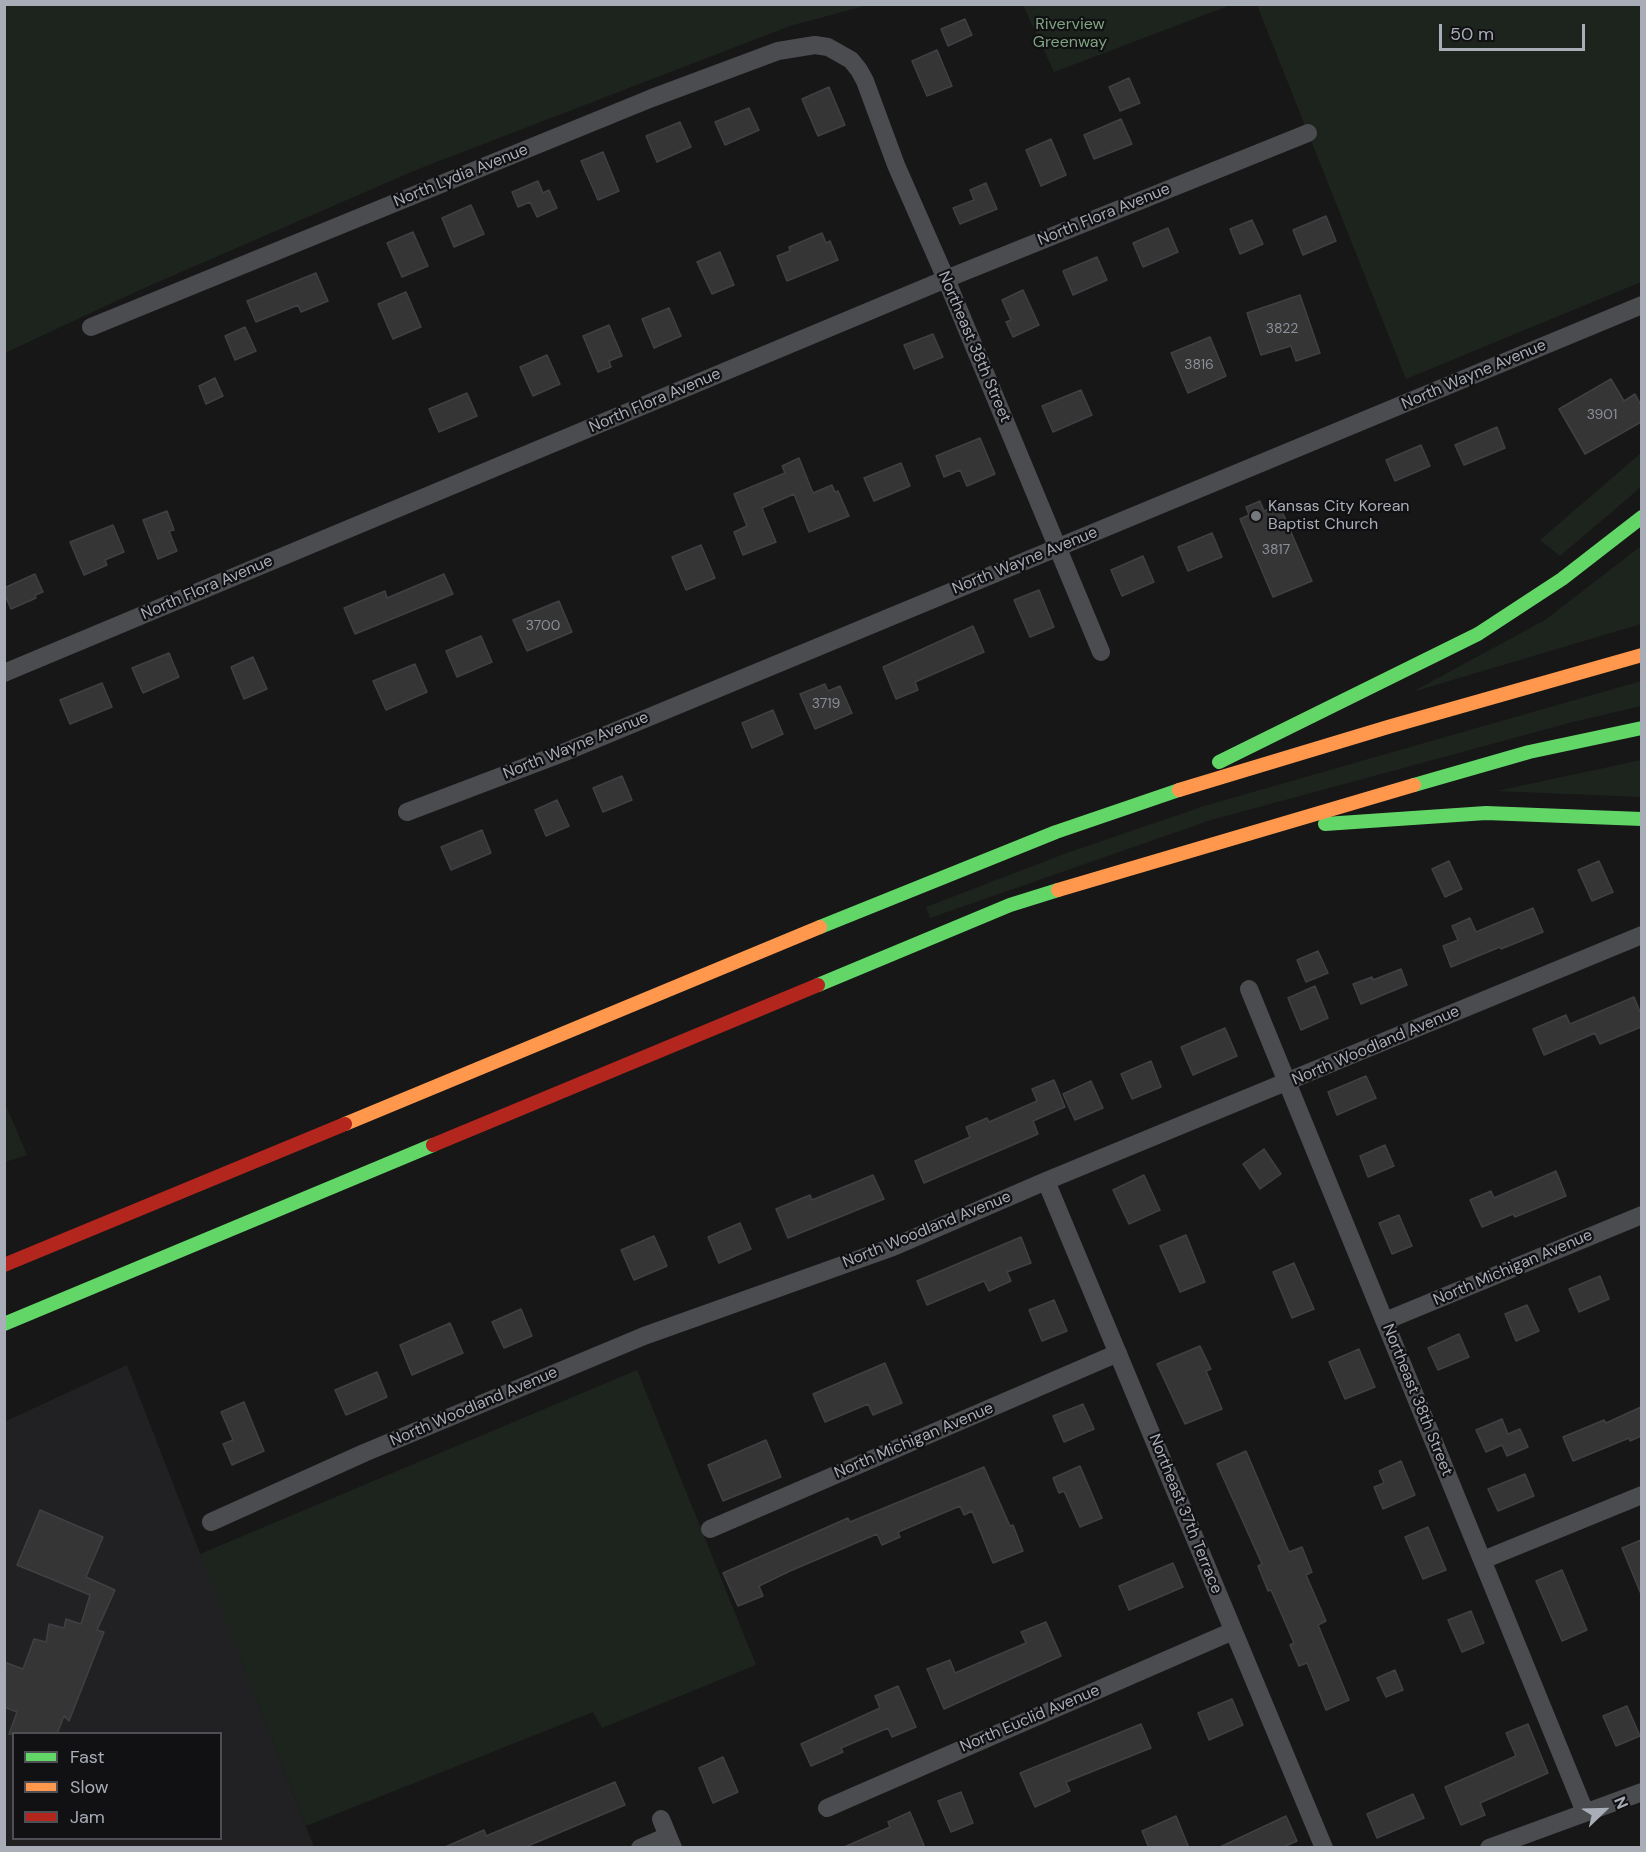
<!DOCTYPE html>
<html>
<head>
<meta charset="utf-8">
<style>
	body { margin:0 }
	#map { position:relative; width:1646px; height:1852px; overflow:hidden; background:#171717; font-family:"DM Sans",sans-serif }
	canvas { display:block }
	.frame { position:absolute; inset:0; border:6px solid #a8adb8; pointer-events:none }
	.legend { position:absolute; left:12px; top:1732px; width:210px; height:108px; box-sizing:border-box; background:#111113; border:2px solid #4d4f55; margin:0; padding:8px 10px; list-style:none; font-size:18px; color:#a8adb8 }
	.legend li { display:flex; align-items:center; gap:12px; height:30px }
	.legend b { width:30px; border:2px solid #4d4f55 }
	.north { position:absolute; left:1574px; top:1780px; width:60px; height:60px; -webkit-text-stroke:4px #111113; paint-order:stroke; rotate:67deg; font-size:16px; font-weight:700; line-height:24px; text-align:center; color:#a8adb8 }
	.north::after { content:''; display:block; margin:auto; width:21px; height:27px; background:#a8adb8; clip-path:polygon(50% 0,100% 100%,50% 72%,0 100%) }
	.scale { position:absolute; left:1439px; top:24px; width:146px; height:27px; box-sizing:border-box; border:3px solid #a8adb8; border-top:0; padding-left:8px; font-size:18px; line-height:21px; white-space:nowrap; color:#a8adb8; -webkit-text-stroke:4px #111113; paint-order:stroke }
</style>
</head>
<body>
<div id="map">
<canvas width="1646" height="1852"></canvas>
<div class="frame"></div>
<ul class="legend">
<li><b style="height:8px;background:#63d668"></b>Fast</li>
<li><b style="height:8px;background:#ff974d"></b>Slow</li>
<li><b style="height:8px;background:#b3261e"></b>Jam</li>
</ul>
<div class="north">N</div>
<div class="scale">50 m</div>
</div>
<script>
const context = document.querySelector('canvas').getContext('2d');
context.lineJoin = 'round';
function fill(path, color) { context.fillStyle = color; context.fill(path, 'evenodd'); }
function strokePath(path, color, width, dash) { context.strokeStyle = color; context.lineWidth = width; context.lineCap = dash ? 'butt' : 'round'; context.setLineDash(dash || []); context.stroke(path); }
function write(font, color, halo, rows, align = 'center') {
  context.font = font + ' "DM Sans",sans-serif'; context.lineWidth = 4.5; context.setLineDash([]); context.textBaseline = 'middle'; context.strokeStyle = halo; context.fillStyle = color; for (const [text, x, y, turn = 0] of rows) {
    context.save(); context.translate(x, y); context.rotate((+turn || 0) * Math.PI / 180); context.textAlign = isNaN(turn) ? turn : align; if (halo) context.strokeText(text, 0, 0); context.fillText(text, 0, 0); context.restore();
  }
}
const built = new Path2D(`
	M 127,1365 L 314,1847 L 5,1847 L 4,1422 ZM 14,1734 L 220,1734 L 220,1838 L 14,1838 Z`);
const green = new Path2D(`
	M 4,5 L 5,4 L 868,5 L 790,26 L 416,170 L 142,289 L 5,353 Z
	M 1023,5 L 1231,5 L 1054,72 Z
	M 1257,5 L 1641,5 L 1641,282 L 1406,379 Z
	M 1641,453 L 1641,487 L 1560,556 L 1540,540 Z
	M 1641,546 L 1641,624 L 1412,692 L 1545,620 Z
	M 1641,681 L 1641,706 L 1573,722 L 1211,820 L 930,918 L 926,907 L 1064,854 L 1204,806 Z
	M 1641,760 L 1641,797 L 1497,791 Z
	M 4,1101 L 27,1155 L 5,1162 L 4,1162 Z
	M 637,1370 L 756,1665 L 602,1728 L 593,1712 L 306,1826 L 200,1554 Z`);
const building = new Path2D(`
	M 965,19 L 972,35 L 948,46 L 941,29 Z
	M 937,50 L 952,86 L 927,96 L 912,61 Z
	M 1129,78 L 1140,103 L 1120,111 L 1109,87 Z
	M 829,87 L 845,125 L 818,136 L 802,99 Z
	M 749,108 L 759,130 L 725,145 L 715,122 Z
	M 1121,119 L 1132,144 L 1094,159 L 1084,135 Z
	M 680,122 L 691,147 L 657,162 L 646,136 Z
	M 1051,139 L 1066,175 L 1041,186 L 1026,150 Z
	M 603,152 L 619,191 L 598,200 L 581,161 Z
	M 538,181 L 543,193 L 549,190 L 557,208 L 537,217 L 530,202 L 518,207 L 512,192 Z
	M 986,183 L 997,209 L 960,224 L 953,208 L 974,200 L 970,190 Z
	M 471,205 L 484,234 L 454,247 L 442,218 Z
	M 1326,216 L 1336,241 L 1303,255 L 1293,230 Z
	M 1252,220 L 1263,244 L 1240,254 L 1230,229 Z
	M 1168,228 L 1178,252 L 1143,267 L 1133,243 Z
	M 413,232 L 428,266 L 402,277 L 387,243 Z
	M 822,233 L 826,243 L 830,241 L 838,260 L 787,281 L 777,256 L 790,251 L 789,247 Z
	M 720,252 L 734,285 L 712,294 L 697,262 Z
	M 1097,257 L 1107,280 L 1073,295 L 1063,271 Z
	M 316,273 L 328,301 L 301,312 L 298,305 L 256,322 L 247,301 Z
	M 1023,290 L 1039,325 L 1013,337 L 1006,322 L 1011,320 L 1002,300 Z
	M 406,292 L 421,327 L 393,339 L 378,304 Z
	M 1300,295 L 1320,353 L 1296,361 L 1291,346 L 1261,355 L 1247,313 Z
	M 669,308 L 681,336 L 654,348 L 642,319 Z
	M 609,325 L 622,356 L 609,361 L 611,367 L 598,372 L 583,336 Z
	M 245,327 L 256,351 L 235,360 L 225,336 Z
	M 933,334 L 943,357 L 914,369 L 904,345 Z
	M 1210,337 L 1226,376 L 1188,393 L 1171,353 Z
	M 547,355 L 560,384 L 533,396 L 520,367 Z
	M 215,378 L 223,396 L 206,404 L 199,386 Z
	M 1611,379 L 1624,401 L 1635,394 L 1641,405 L 1641,422 L 1585,454 L 1559,409 Z
	M 1081,390 L 1092,415 L 1053,432 L 1042,406 Z
	M 467,393 L 477,416 L 439,432 L 429,409 Z
	M 1497,427 L 1505,448 L 1464,465 L 1455,445 Z
	M 980,438 L 995,474 L 967,486 L 960,470 L 944,477 L 936,456 Z
	M 1421,445 L 1430,466 L 1395,481 L 1386,460 Z
	M 799,458 L 813,493 L 832,485 L 835,492 L 838,491 L 849,516 L 809,532 L 794,494 L 762,508 L 776,542 L 743,555 L 734,532 L 747,526 L 734,494 L 785,473 L 782,466 Z
	M 901,463 L 910,486 L 874,501 L 864,478 Z
	M 1260,501 L 1264,511 L 1279,504 L 1312,581 L 1273,597 L 1240,519 L 1249,515 L 1246,507 Z
	M 167,511 L 174,530 L 169,531 L 177,551 L 158,559 L 143,520 Z
	M 113,525 L 124,552 L 105,560 L 107,565 L 84,575 L 70,542 Z
	M 1212,533 L 1222,557 L 1188,571 L 1178,547 Z
	M 701,545 L 715,578 L 686,590 L 672,557 Z
	M 1143,556 L 1154,582 L 1122,596 L 1111,570 Z
	M 35,574 L 43,592 L 35,595 L 36,598 L 11,609 L 4,593 L 4,588 Z
	M 444,574 L 453,594 L 355,634 L 344,608 L 385,591 L 387,598 Z
	M 1039,590 L 1054,627 L 1030,637 L 1014,600 Z
	M 559,601 L 572,632 L 527,651 L 513,620 Z
	M 973,626 L 984,652 L 915,682 L 918,690 L 896,699 L 883,667 Z
	M 481,636 L 492,662 L 457,677 L 446,651 Z
	M 169,653 L 179,677 L 143,693 L 132,668 Z
	M 253,657 L 267,689 L 244,699 L 231,667 Z
	M 415,664 L 427,692 L 386,710 L 373,681 Z
	M 102,683 L 112,707 L 70,724 L 60,700 Z
	M 825,684 L 828,691 L 840,686 L 852,713 L 815,729 L 800,694 Z
	M 773,710 L 783,734 L 752,748 L 742,723 Z
	M 622,776 L 632,800 L 603,812 L 593,788 Z
	M 557,800 L 569,826 L 546,836 L 535,810 Z
	M 482,830 L 491,853 L 451,870 L 441,847 Z
	M 1449,861 L 1462,889 L 1445,897 L 1432,869 Z
	M 1599,861 L 1613,892 L 1592,901 L 1578,870 Z
	M 1533,908 L 1543,932 L 1501,949 L 1500,947 L 1451,967 L 1443,946 L 1458,940 L 1452,926 L 1470,918 L 1476,932 Z
	M 1318,951 L 1328,973 L 1306,982 L 1297,960 Z
	M 1401,969 L 1407,985 L 1361,1004 L 1353,984 L 1372,977 L 1373,980 Z
	M 1315,986 L 1328,1018 L 1301,1030 L 1288,998 Z
	M 1634,997 L 1641,1014 L 1641,1027 L 1600,1044 L 1595,1033 L 1544,1055 L 1533,1029 L 1566,1015 L 1570,1024 Z
	M 1225,1028 L 1237,1056 L 1193,1075 L 1181,1047 Z
	M 1151,1061 L 1161,1087 L 1132,1099 L 1121,1074 Z
	M 1366,1076 L 1376,1098 L 1337,1115 L 1328,1092 Z
	M 1054,1080 L 1065,1107 L 1033,1121 L 1038,1134 L 924,1183 L 915,1161 L 970,1137 L 966,1127 L 987,1118 L 989,1122 L 1037,1101 L 1032,1089 Z
	M 1091,1081 L 1103,1108 L 1075,1120 L 1063,1094 Z
	M 1385,1145 L 1394,1166 L 1368,1177 L 1360,1156 Z
	M 1264,1149 L 1281,1174 L 1260,1189 L 1243,1164 Z
	M 1556,1171 L 1566,1196 L 1515,1217 L 1513,1214 L 1482,1227 L 1470,1200 L 1491,1191 L 1494,1198 Z
	M 873,1175 L 884,1199 L 788,1238 L 776,1209 L 810,1195 L 812,1200 Z
	M 1144,1175 L 1160,1210 L 1129,1224 L 1113,1190 Z
	M 1399,1215 L 1412,1246 L 1392,1254 L 1379,1223 Z
	M 740,1223 L 751,1249 L 719,1263 L 708,1237 Z
	M 1186,1235 L 1205,1282 L 1180,1292 L 1160,1246 Z
	M 654,1236 L 667,1266 L 634,1280 L 621,1250 Z
	M 1021,1237 L 1031,1263 L 1007,1272 L 1011,1281 L 989,1291 L 984,1281 L 927,1305 L 917,1281 Z
	M 1294,1263 L 1314,1309 L 1292,1318 L 1273,1272 Z
	M 1600,1276 L 1609,1299 L 1579,1312 L 1569,1289 Z
	M 1054,1300 L 1067,1331 L 1042,1341 L 1029,1310 Z
	M 1527,1305 L 1539,1331 L 1516,1341 L 1505,1314 Z
	M 521,1309 L 532,1336 L 504,1348 L 492,1322 Z
	M 450,1323 L 463,1353 L 412,1375 L 400,1345 Z
	M 1459,1334 L 1469,1357 L 1438,1370 L 1428,1348 Z
	M 1200,1346 L 1211,1369 L 1206,1371 L 1222,1409 L 1185,1424 L 1157,1364 Z
	M 1359,1349 L 1375,1387 L 1345,1399 L 1329,1362 Z
	M 885,1363 L 902,1403 L 873,1415 L 868,1404 L 825,1422 L 813,1394 Z
	M 377,1372 L 387,1397 L 346,1415 L 335,1390 Z
	M 244,1402 L 264,1451 L 232,1465 L 223,1444 L 233,1440 L 221,1412 Z
	M 1083,1404 L 1094,1429 L 1064,1442 L 1053,1416 Z
	M 1641,1407 L 1641,1436 L 1630,1441 L 1629,1438 L 1573,1461 L 1563,1437 L 1604,1420 L 1606,1423 Z
	M 1502,1419 L 1508,1434 L 1520,1429 L 1528,1447 L 1507,1456 L 1502,1445 L 1486,1452 L 1476,1430 Z
	M 766,1440 L 781,1477 L 723,1501 L 708,1465 Z
	M 1246,1451 L 1289,1552 L 1302,1547 L 1312,1572 L 1306,1575 L 1326,1621 L 1318,1625 L 1349,1700 L 1326,1710 L 1307,1663 L 1299,1666 L 1290,1645 L 1294,1643 L 1271,1590 L 1268,1591 L 1258,1566 L 1262,1564 L 1217,1464 Z
	M 1401,1461 L 1415,1495 L 1383,1509 L 1374,1487 L 1384,1483 L 1379,1471 Z
	M 1080,1466 L 1102,1518 L 1080,1527 L 1064,1491 L 1059,1493 L 1053,1478 Z
	M 984,1467 L 1010,1526 L 1013,1525 L 1023,1551 L 993,1563 L 972,1511 L 964,1515 L 960,1506 L 898,1532 L 900,1537 L 882,1545 L 877,1534 L 790,1571 L 759,1586 L 763,1596 L 738,1606 L 723,1573 L 848,1518 L 850,1522 Z
	M 1525,1474 L 1534,1496 L 1498,1511 L 1488,1489 Z
	M 40,1510 L 103,1537 L 86,1577 L 115,1590 L 97,1630 L 104,1632 L 69,1721 L 64,1716 L 57,1734 L 9,1734 L 17,1712 L 4,1707 L 4,1662 L 23,1669 L 34,1639 L 46,1642 L 49,1624 L 64,1628 L 66,1619 L 81,1624 L 90,1595 L 17,1565 Z
	M 1428,1527 L 1446,1570 L 1423,1579 L 1405,1537 Z
	M 1641,1540 L 1641,1594 L 1622,1548 Z
	M 1173,1563 L 1183,1587 L 1129,1610 L 1119,1586 Z
	M 1562,1570 L 1587,1630 L 1562,1641 L 1536,1581 Z
	M 1471,1611 L 1484,1643 L 1462,1652 L 1448,1620 Z
	M 1046,1622 L 1061,1656 L 944,1709 L 927,1669 L 950,1660 L 955,1673 L 1026,1643 L 1021,1632 Z
	M 1395,1670 L 1403,1690 L 1386,1697 L 1377,1678 Z
	M 898,1686 L 916,1727 L 892,1737 L 888,1728 L 841,1748 L 843,1752 L 811,1766 L 801,1744 L 880,1708 L 875,1696 Z
	M 1232,1699 L 1243,1725 L 1209,1740 L 1198,1713 Z
	M 1627,1706 L 1640,1736 L 1616,1746 L 1603,1716 Z
	M 1141,1724 L 1151,1748 L 1066,1782 L 1070,1791 L 1035,1807 L 1020,1773 Z
	M 1528,1724 L 1548,1773 L 1480,1803 L 1485,1815 L 1461,1825 L 1445,1787 L 1516,1756 L 1506,1733 Z
	M 723,1757 L 738,1792 L 713,1803 L 699,1768 Z
	M 615,1782 L 625,1805 L 523,1848 L 443,1848 L 484,1830 L 486,1836 Z
	M 961,1792 L 973,1823 L 951,1832 L 938,1801 Z
	M 1413,1794 L 1424,1818 L 1377,1838 L 1367,1814 Z
	M 910,1812 L 925,1848 L 842,1848 L 890,1827 L 888,1822 Z
	M 1176,1816 L 1189,1848 L 1149,1848 L 1142,1831 Z
	M 1286,1816 L 1297,1841 L 1281,1848 L 1218,1848 Z`);
const street = new Path2D(`
	M 91,327 L 652,98 L 778,51 L 815,45 L 828,47 L 851,60 L 859,70 L 865,81 L 896,165 L 946,279 L 1101,652
	M 4,673 L 946,279 L 1308,133
	M 407,812 L 565,752 L 1642,305
	M 1249,989 L 1585,1812
	M 1046,1181 L 1324,1848
	M 1385,1321 L 1642,1215
	M 211,1522 L 364,1453 L 644,1336 L 893,1247 L 1046,1181 L 1642,935
	M 710,1529 L 1118,1353
	M 1483,1560 L 1642,1495
	M 827,1808 L 1233,1631
	M 661,1819 L 673,1848
	M 640,1848 L 668,1836
	M 1489,1848 L 1642,1792`);
const fast = new Path2D(`
	M 1219,762 L 1478,634 L 1562,579 L 1642,517
	M 1414,785 L 1529,752 L 1642,728
	M 1325,824 L 1486,813 L 1642,819
	M 820,927 L 1056,832 L 1179,790
	M 818,985 L 1010,905 L 1058,890
	M 4,1324 L 433,1145`);
const slow = new Path2D(`
	M 1179,790 L 1388,727 L 1642,655
	M 1058,890 L 1414,785
	M 345,1124 L 820,927`);
const jam = new Path2D(`
	M 433,1145 L 818,985
	M 4,1265 L 345,1124`);
const markers = [
	[1256,516,6,"#757880"]
];
const numberNames = [
	["3822",1282,329],
	["3816",1199,365],
	["3901",1602,415],
	["3817",1276,550],
	["3700",543,626],
	["3719",826,704]
];
const parkNames = [
	["Riverview",1070,25],
	["Greenway",1070,43]
];
const streetNames = [
	["North Lydia Avenue",461,176,-22],
	["North Flora Avenue",1104,215,-22],
	["Northeast 38th Street",974,347,67],
	["North Wayne Avenue",1474,375,-23],
	["North Flora Avenue",655,401,-23],
	["North Wayne Avenue",1025,561,-22],
	["North Flora Avenue",207,588,-23],
	["North Wayne Avenue",576,746,-22],
	["North Woodland Avenue",1376,1046,-23],
	["North Woodland Avenue",927,1230,-22],
	["North Michigan Avenue",1513,1268,-23],
	["Northeast 38th Street",1417,1400,68],
	["North Woodland Avenue",474,1407,-23],
	["North Michigan Avenue",914,1441,-23],
	["Northeast 37th Terrace",1185,1514,68],
	["North Euclid Avenue",1030,1719,-23]
];
const poiNames = [
	["Kansas City Korean",1268,507],
	["Baptist Church",1268,525]
];
fill(built, '#212123');
fill(green, '#1d241e');
fill(building, '#353536');
strokePath(building, '#3f4043', 1.5);
strokePath(street, '#4b4c50', 18);
strokePath(fast, '#63d668', 14);
strokePath(slow, '#ff974d', 14);
strokePath(jam, '#b3261e', 14);
for (const [x, y, r, color] of markers) { const dot = new Path2D(); dot.arc(x, y, r, 0, 2 * Math.PI); context.fillStyle = color; context.fill(dot); strokePath(dot, '#111113', 2); }
write('14px', '#8b8f98', null, numberNames);
write('16px', '#7fa381', '#111113', parkNames);
write('16px', '#a8adb8', '#111113', streetNames);
write('16px', '#a8adb8', '#111113', poiNames, 'left');
</script>
</body>
</html>
